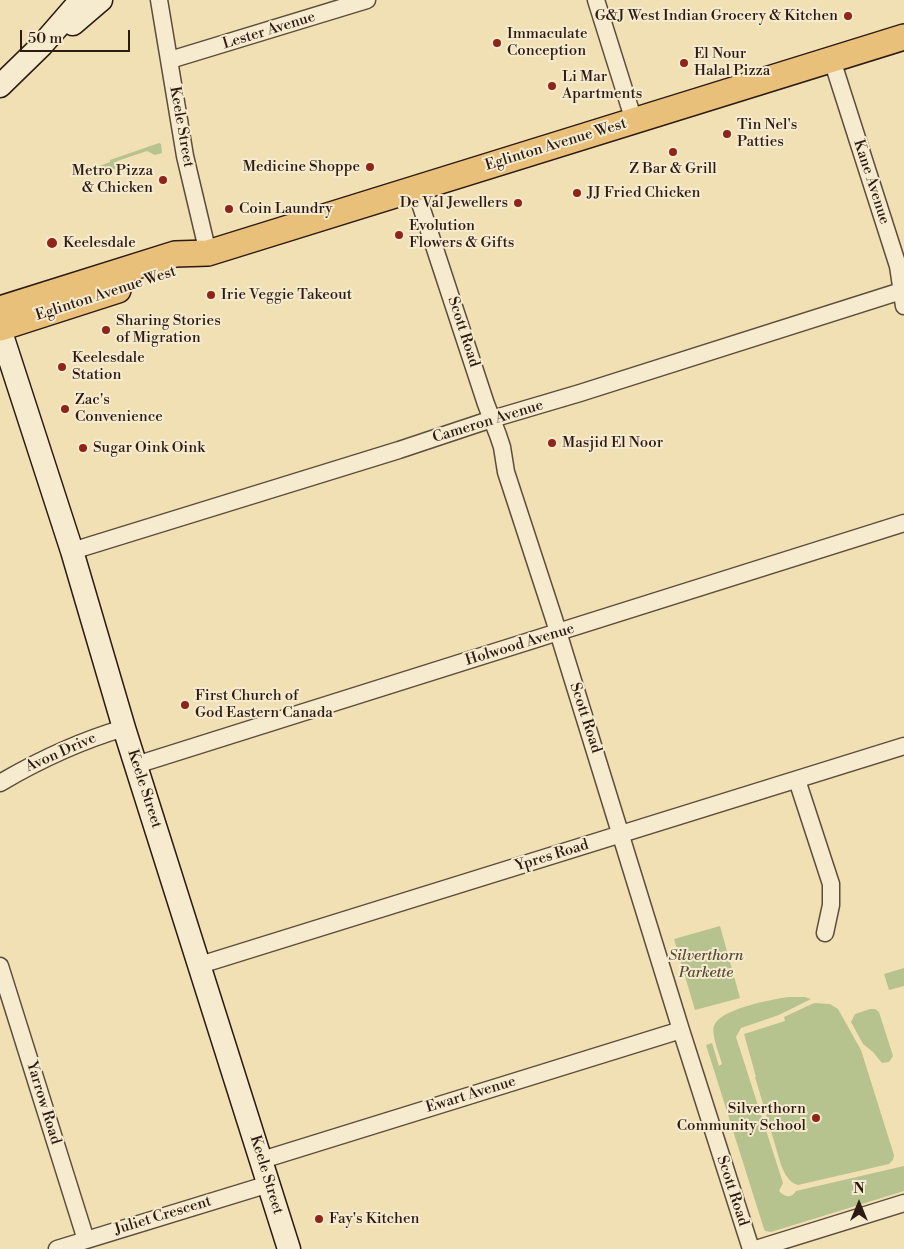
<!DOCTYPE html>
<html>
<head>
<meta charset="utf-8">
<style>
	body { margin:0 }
	#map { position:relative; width:904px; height:1249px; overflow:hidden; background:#f1e0b3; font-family:"Libre Bodoni",serif }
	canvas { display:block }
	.north { position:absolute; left:834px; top:1179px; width:50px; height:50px; -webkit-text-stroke:4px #f6ebce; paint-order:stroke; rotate:0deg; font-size:14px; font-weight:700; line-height:20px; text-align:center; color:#2c1a13 }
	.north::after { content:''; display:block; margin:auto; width:18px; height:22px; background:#2c1a13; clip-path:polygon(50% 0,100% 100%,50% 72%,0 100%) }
	.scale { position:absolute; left:20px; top:30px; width:110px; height:22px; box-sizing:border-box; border:2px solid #2c1a13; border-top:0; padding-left:6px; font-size:15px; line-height:18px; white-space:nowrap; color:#2c1a13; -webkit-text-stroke:4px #f6ebce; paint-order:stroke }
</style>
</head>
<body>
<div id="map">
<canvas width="904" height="1249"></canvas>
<div class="north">N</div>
<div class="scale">50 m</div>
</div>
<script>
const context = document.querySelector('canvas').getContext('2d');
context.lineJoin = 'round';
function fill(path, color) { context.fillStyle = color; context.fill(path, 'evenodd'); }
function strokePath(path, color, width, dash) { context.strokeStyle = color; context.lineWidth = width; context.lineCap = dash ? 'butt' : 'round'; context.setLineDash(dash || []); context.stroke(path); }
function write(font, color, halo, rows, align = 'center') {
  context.font = font + ' "Libre Bodoni",serif'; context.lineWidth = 4; context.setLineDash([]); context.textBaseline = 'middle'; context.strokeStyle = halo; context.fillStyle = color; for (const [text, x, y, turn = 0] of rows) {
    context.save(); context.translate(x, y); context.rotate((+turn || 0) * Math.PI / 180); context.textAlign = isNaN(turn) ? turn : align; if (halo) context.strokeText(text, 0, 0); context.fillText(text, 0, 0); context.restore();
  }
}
const green = new Path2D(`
	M 159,143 L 161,144 L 162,153 L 155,155 L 147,151 L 117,161 L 115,169 L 94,175 L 94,168 L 110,162 L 110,160 Z
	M 720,926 L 740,998 L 695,1010 L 674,939 Z
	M 904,968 L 904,986 L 889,990 L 884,974 Z
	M 789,997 L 805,997 L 811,999 L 779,1015 L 741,1028 L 736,1037 L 783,1183 L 779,1191 C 785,1197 791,1199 796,1191 L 904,1166 L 904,1191 L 771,1232 L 765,1231 L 764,1229 L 706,1045 L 712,1043 L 719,1066 L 722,1064 C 720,1055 711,1035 714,1026 C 719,1009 773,999 789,997 Z
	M 814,1003 L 830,1004 L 838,1009 L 861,1050 L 894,1155 L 893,1160 L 889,1164 L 798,1185 C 788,1182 785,1174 781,1165 L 755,1077 L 756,1077 L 744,1034 L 785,1021 L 784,1017 Z
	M 870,1009 L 875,1009 L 879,1012 L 893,1056 L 889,1062 L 882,1063 L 873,1052 L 863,1044 L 851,1022 L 855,1014 Z`);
const minor = new Path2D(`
	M 159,0 L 185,156 L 208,253
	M 596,0 L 634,121
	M 170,60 L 367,0
	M 832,60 L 898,266 L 904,306
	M 415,188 L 486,404 L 498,435 L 502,447 L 506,472 L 554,619 L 681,1030 L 751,1249
	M 72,551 L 399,450 L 492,419 L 580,393 L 904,290
	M 136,765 L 904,523
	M 797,780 L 831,884 L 831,905 L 825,933
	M 0,783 C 39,760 80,741 124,728
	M 200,965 L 904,746
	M 0,966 L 86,1240
	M 262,1160 L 681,1030
	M 57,1249 L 269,1184
	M 756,1249 L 904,1203`);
const secondary = new Path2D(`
	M 73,24 L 101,0
	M 0,86 L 41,46 L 81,0
	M 0,329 L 72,551 L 124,728 L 289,1249`);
const primary = new Path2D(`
	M 0,309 L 175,254 L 208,253 L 904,37
	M 0,328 L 118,290`);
const markers = [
	[848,16,5,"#8f2418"],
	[497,43,5,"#8f2418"],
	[684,63,5,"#8f2418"],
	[552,86,5,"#8f2418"],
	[727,134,5,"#8f2418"],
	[673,152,5,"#8f2418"],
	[370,167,5,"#8f2418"],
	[163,180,5,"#8f2418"],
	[577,193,5,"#8f2418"],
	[518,203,5,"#8f2418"],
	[229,209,5,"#8f2418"],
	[399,235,5,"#8f2418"],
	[52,243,6,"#8f2418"],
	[211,295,5,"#8f2418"],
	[106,330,5,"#8f2418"],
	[62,367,5,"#8f2418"],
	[65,409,5,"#8f2418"],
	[552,443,5,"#8f2418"],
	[83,448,5,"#8f2418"],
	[185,705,5,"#8f2418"],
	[816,1118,5,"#8f2418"],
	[319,1219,5,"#8f2418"]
];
const poiNames = [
	["G&J West Indian Grocery & Kitchen",838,16,"right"],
	["Immaculate",507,34],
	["Conception",507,51],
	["El Nour",694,54],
	["Halal Pizza",694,71],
	["Li Mar",562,77],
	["Apartments",562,94],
	["Tin Nel's",737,125],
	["Patties",737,142],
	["Medicine Shoppe",360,167,"right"],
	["Z Bar & Grill",673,169,"center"],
	["Metro Pizza",153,171,"right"],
	["& Chicken",153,188,"right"],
	["JJ Fried Chicken",587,193],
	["De Val Jewellers",508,203,"right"],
	["Coin Laundry",239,209],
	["Evolution",409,226],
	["Flowers & Gifts",409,243],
	["Keelesdale",63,243],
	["Irie Veggie Takeout",221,295],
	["Sharing Stories",116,321],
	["of Migration",116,338],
	["Keelesdale",72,358],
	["Station",72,375],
	["Zac's",75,400],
	["Convenience",75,417],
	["Masjid El Noor",562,443],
	["Sugar Oink Oink",93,448],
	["First Church of",195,696],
	["God Eastern Canada",195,713],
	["Silverthorn",806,1109,"right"],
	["Community School",806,1126,"right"],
	["Fay's Kitchen",329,1219]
];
const streetNames = [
	["Lester Avenue",269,31,-17],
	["Keele Street",181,127,80],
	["Eglinton Avenue West",556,145,-17],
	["Kane Avenue",871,182,72],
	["Eglinton Avenue West",106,294,-18],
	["Scott Road",463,332,72],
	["Cameron Avenue",488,422,-17],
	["Holwood Avenue",520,645,-17],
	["Scott Road",585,718,72],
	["Avon Drive",61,753,-24],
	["Keele Street",144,789,72],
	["Ypres Road",552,856,-17],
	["Ewart Avenue",471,1095,-17],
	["Yarrow Road",43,1103,73],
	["Keele Street",266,1175,73],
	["Scott Road",732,1191,72],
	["Juliet Crescent",163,1216,-17]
];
const parkNames = [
	["Silverthorn",706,956],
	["Parkette",706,973]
];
fill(green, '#b7c38f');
strokePath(minor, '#5d4c3b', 19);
strokePath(secondary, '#2c1a13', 25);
strokePath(primary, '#2c1a13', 28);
strokePath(minor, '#f6ebce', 16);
strokePath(secondary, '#f6ebce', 22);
strokePath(primary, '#e8c07a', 25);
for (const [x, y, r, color] of markers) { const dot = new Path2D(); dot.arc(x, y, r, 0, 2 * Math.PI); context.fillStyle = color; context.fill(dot); strokePath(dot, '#f6ebce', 2); }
write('15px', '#2c1a13', '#f6ebce', poiNames, 'left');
write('15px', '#2c1a13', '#f6ebce', streetNames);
write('italic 15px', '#564d38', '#f6ebce', parkNames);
</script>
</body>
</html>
